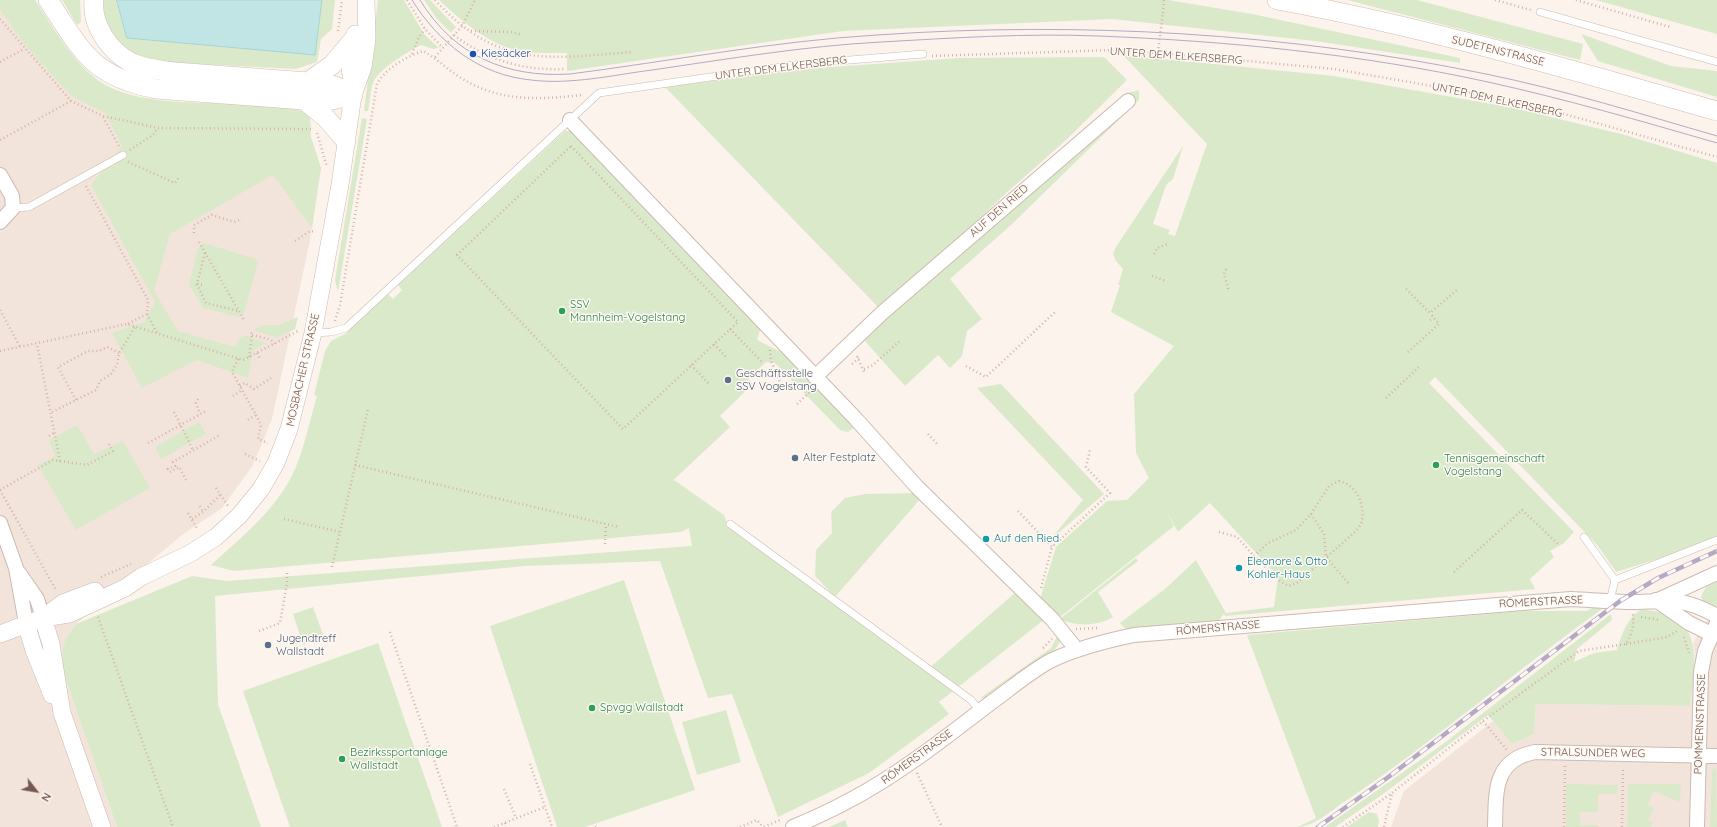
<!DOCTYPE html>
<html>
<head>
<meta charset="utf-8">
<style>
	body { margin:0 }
	#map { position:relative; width:1717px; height:827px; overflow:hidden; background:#fbf3ec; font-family:Quicksand,sans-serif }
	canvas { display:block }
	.north { position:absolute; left:16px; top:771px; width:40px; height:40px; -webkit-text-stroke:3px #fef8f3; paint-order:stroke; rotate:121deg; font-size:11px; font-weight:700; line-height:16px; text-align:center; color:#765850 }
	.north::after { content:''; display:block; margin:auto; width:14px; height:18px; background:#765850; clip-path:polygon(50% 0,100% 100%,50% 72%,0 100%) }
</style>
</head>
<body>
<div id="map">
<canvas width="1717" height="827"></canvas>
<div class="north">N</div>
</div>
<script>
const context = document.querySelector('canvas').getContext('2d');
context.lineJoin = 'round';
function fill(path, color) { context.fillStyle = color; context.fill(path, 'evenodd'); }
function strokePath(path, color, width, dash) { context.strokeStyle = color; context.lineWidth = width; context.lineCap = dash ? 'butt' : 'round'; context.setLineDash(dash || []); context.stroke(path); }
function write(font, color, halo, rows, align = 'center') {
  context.font = font + ' Quicksand,sans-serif'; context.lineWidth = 3; context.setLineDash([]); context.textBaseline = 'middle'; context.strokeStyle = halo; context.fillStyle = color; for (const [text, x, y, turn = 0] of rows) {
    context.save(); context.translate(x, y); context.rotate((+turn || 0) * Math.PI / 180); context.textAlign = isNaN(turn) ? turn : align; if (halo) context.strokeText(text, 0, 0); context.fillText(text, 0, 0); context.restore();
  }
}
const residential = new Path2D(`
	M 0,10 L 71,96 L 321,168 L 310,240 L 272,419 L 253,465 L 222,508 L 182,535 L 76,624 L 69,633 L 63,672 L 117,827 L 0,827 Z
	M 1717,609 L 1717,827 L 1391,827 L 1404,791 L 1493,721 L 1512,744 L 1534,734 L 1536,704 L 1690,706 L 1695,654 L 1693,643 L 1708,619 Z`);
const green = new Path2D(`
	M 0,0 L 35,0 C 53,27 69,56 94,77 C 135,112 225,99 277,106 C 288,107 299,110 310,113 L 311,137 L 321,168 L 312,228 L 273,175 L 170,234 L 154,291 L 178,331 L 235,347 L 239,339 L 245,335 L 266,343 L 253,350 L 248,378 L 197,360 L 142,388 L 112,333 L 144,322 L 155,302 L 91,185 L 122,146 L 105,113 L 71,96 L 26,46 L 0,10 Z
	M 62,0 L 80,0 L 81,22 L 77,25 Z
	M 103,0 L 335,0 L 332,29 L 321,39 L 317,62 L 296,69 L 160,62 L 129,52 L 110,32 L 102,8 Z
	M 378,0 L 404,0 L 424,34 L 439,48 L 433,49 L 421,45 C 409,51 377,70 373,83 C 370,91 370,102 368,111 L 364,111 Z
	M 424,0 L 430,0 L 456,27 L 451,33 L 437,19 Z
	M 439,0 L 1168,0 L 1252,14 L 1460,58 L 1460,63 L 1315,41 L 1112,19 L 843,31 L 567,71 L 567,53 C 550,53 532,54 515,50 C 486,42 460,20 439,0 Z
	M 1347,0 L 1417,0 L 1583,44 L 1580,60 Z
	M 1596,0 L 1717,0 L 1717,34 Z
	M 1581,34 L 1671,66 L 1717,71 L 1717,97 L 1598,61 Z
	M 1123,55 L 1334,76 L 1514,108 L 1625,135 L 1717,163 L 1717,537 L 1676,553 L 1616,572 L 1598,546 L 1435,377 L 1429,383 L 1574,532 L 1564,543 L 1550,551 L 1554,557 L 1530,579 L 1535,589 L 1225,616 L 1224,614 L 1218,621 L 1126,629 L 1120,623 L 1165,589 L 1196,560 L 1226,613 L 1274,607 L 1278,577 L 1210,503 L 1178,532 L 1165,508 L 1174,526 L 1059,618 L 1040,599 L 1056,547 L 1107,501 L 1127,500 L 1149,478 L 1136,453 L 1134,394 L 1174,346 L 1111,312 L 1120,285 L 1118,285 L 1123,269 L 1116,261 L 1113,254 L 1116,247 L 1183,146 L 1173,179 L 1166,185 L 1153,224 L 1170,230 L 1168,234 L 1175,236 L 1207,144 Z
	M 1104,57 L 1127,80 L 1066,140 L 1004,195 L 948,249 L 880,309 L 665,87 L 803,69 L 960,58 Z
	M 1139,90 L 1139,100 L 1011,225 L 950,279 L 982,319 L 967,331 L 962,356 L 950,368 L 938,355 L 905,386 L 865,341 L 868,332 L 1073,149 L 1127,93 Z
	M 362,118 L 367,119 L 338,292 L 335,280 Z
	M 565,131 L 577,131 L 765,329 L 760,330 L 757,340 L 789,356 L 856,426 L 848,432 L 840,430 L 775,363 L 766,362 L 748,379 L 753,384 L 720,416 L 730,427 L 666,487 L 674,480 L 724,515 L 729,528 L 926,671 L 1017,591 L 1045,619 L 939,702 L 949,714 L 869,773 L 778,817 L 732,694 L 708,698 L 660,561 L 525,566 L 215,596 L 218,704 L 261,827 L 117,827 L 63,672 C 62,649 61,643 76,624 L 192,576 L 226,581 L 692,546 L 689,528 L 681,532 L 234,571 L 211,565 C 237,541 266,518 285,488 C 302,462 308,426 317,396 L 314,395 L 325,351 L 331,341 L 345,334 L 388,294 L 393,299 L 402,290 L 398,285 Z
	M 204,243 L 256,259 L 258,262 L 244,314 L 239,317 L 203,308 L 189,284 L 198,248 Z
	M 298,317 L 295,329 L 277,338 L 253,330 L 263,325 L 278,325 Z
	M 1001,384 L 1104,494 L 1050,540 L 1083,500 L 977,388 Z
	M 199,422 L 206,434 L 161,459 L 155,447 Z
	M 77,425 L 94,454 L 123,441 L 150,488 L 76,530 L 38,465 L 55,456 L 49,440 Z
	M 918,493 L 922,497 L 835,597 L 815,576 L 816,550 L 832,533 L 831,512 L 845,498 L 865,494 Z
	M 1136,558 L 1138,561 L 1098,592 L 1113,617 C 1098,626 1076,627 1060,619 Z
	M 624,580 L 695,790 L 585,827 L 557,827 L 490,626 Z
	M 1717,582 L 1717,606 L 1712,608 L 1704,604 L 1701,596 L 1706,587 Z
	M 1596,606 L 1602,609 C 1517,670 1437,739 1350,798 C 1335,807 1315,827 1298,827 L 1316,818 L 1247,635 L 1522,611 L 1587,611 Z
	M 313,607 L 324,637 L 303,645 L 293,614 Z
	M 1643,609 C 1651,611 1665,612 1673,616 C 1704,635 1693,676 1690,706 L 1536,704 L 1534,734 L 1512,744 L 1488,715 L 1383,794 L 1335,827 L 1325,827 L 1443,744 L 1611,614 L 1612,620 L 1577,649 L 1574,662 L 1594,653 L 1617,650 C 1621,636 1628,615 1643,609 Z
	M 1058,635 L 1060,642 L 1053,652 L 986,698 L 980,698 L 1051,648 Z
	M 378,643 L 442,827 L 290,827 L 243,691 Z
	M 726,710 L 741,762 L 697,775 L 682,722 Z
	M 1716,766 L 1717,827 L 1710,827 L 1712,771 Z
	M 1566,784 L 1618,785 L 1617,794 L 1598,794 L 1598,812 L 1580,812 L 1580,825 L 1598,825 L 1598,827 L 1566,827 Z
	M 1628,784 L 1681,784 L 1680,802 L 1653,791 L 1648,805 L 1654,807 L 1648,820 L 1653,822 L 1651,827 L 1627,827 Z
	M 1369,812 L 1377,814 L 1379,821 L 1378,827 L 1347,827 Z
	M 845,820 L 848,827 L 829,827 Z`);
const water = new Path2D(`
	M 117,0 L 322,0 L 315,55 L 127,38 Z`);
const path = new Path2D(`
	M 407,0 L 425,29 L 443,48
	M 435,0 C 497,68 547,59 631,52
	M 1495,0 L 1531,10
	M 1576,0 L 1670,27
	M 1163,13 L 1164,0
	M 0,19 L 71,101 L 103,116 L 158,128 L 314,129
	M 338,31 L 342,0
	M 471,31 L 512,32 L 522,35
	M 454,35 C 486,60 524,71 564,69
	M 412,54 L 419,37 L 425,29
	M 932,56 L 1114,50 L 1161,53 L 1334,69 L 1467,92 L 1568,115 L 1717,157
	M 435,57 L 462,26 L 475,0
	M 0,62 L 24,49
	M 103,117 L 119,146
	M 317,133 L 327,167
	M 0,140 L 71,101
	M 571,146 L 738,322 L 623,429 L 457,255 Z
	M 130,150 L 153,135 L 158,128
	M 128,162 L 175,183 L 179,177
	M 86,186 L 148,300 L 147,314 L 127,324 L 243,360 L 298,331
	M 194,233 L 194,225 L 212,215 L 234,222 L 242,219
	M 295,241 L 310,231 L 316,232
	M 199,242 L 244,320
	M 205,253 L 197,284 L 206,303 L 239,311
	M 1154,254 L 1157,248 L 1168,244
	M 1226,269 L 1224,274 L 1229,291
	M 1152,276 L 1166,281
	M 197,284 L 203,285
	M 1406,289 L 1430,313 L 1458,289
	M 0,310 L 20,347
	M 147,314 L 157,333
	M 1430,320 L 1433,317
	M 335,321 L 340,305 L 377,84 C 385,69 407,56 423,51 C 436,58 446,68 458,76 C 497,102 537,100 582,95
	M 730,329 L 762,362
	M 252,335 L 271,340 L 274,344
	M 714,344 L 727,358
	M 770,350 L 771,361 L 783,389
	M 0,351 L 127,324
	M 1408,352 L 1439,324 L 1430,313
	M 257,353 L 260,359
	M 857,356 L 865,374
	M 249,357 L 252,335 L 250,330
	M 238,359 L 232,372 L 256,415 L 246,421
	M 852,364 L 859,358
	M 691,365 L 709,384
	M 966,366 L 986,377 L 1056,311
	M 864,369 L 873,365 L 901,340
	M 240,386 L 245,383 L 254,389 L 271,378
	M 233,396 L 242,390
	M 1386,398 L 1420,366
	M 198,399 L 196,403 L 200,414
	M 76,400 L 58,367 L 88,351 L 99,351 L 107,347 L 119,353
	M 797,404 L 811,391
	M 52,412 L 96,390 L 100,381 L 111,374 L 117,365 L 119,353 L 135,327
	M 174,412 L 193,450
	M 256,415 L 261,425 L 258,439 L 268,443
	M 928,434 L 938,445
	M 49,436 L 54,433
	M 148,443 L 206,411
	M 245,454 L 260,461
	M 60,461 L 87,465 L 113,451 L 109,444
	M 355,465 L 619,527
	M 186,480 L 179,467 L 170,472 L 168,469 L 175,466 L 173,462 L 220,435
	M 1339,481 C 1355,484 1365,503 1362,520 C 1362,524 1358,528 1356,531 L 1297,583 L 1289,586 C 1275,580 1266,566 1254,556 L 1268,543 L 1296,530 L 1311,514 L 1329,486 Z
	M 216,488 L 228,506
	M 0,490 L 53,460 L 60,461 L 37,344
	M 0,490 L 56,590
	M 200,506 L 203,512
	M 1018,511 L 1052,547 L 1110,493 L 1086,467 L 1090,450
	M 188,513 L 198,530
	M 1311,514 L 1324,534 L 1326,557 L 1349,584
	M 192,519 L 203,512 L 220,495
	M 284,519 L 340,532
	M 1219,532 L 1237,537 L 1254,556
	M 605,544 L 606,524
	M 332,567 L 368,409
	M 1454,572 L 1522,510 L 1559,545
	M 101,577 L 131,564
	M 1041,588 L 1052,547
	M 98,617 L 173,827
	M 1641,617 L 1660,620
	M 1076,629 L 1097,628
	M 259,631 L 280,623 L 287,583 L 287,573
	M 390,632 L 457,827
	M 1684,637 L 1689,653
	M 1626,644 L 1667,637 L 1677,631
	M 1043,648 L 1052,639
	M 1483,721 L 1507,750
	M 530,764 L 552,827
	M 917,773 L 942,827
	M 504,789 L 516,818
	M 505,823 L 506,827
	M 494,827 L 545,807
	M 595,827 L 596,827
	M 740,827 L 757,820 L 763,827
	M 764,827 L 782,819
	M 1343,827 L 1392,793 L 1483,721 L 1579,651 L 1626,644 C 1632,633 1634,627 1633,614
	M 1384,827 L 1392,793
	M 1564,827 L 1565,766
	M 1622,827 L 1623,768`);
const service = new Path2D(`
	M 1540,12 L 1717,62
	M 13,208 L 29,207 L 123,155
	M 313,333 L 331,332 L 346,328 L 599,93 L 801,64 L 923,54
	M 730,524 L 971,700 L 980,711
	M 1584,537 L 1615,580
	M 1610,601 L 1615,580 L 1717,540`);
const minor = new Path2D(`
	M 570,120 L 855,418 L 917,487 L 1052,619 L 1077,650
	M 0,175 L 12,196 L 13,208 L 0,222
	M 815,377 L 882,313 L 1128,101
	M 0,523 L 16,568 L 26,623
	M 19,573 L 37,599 L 43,618
	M 1660,599 L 1717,573
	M 1656,600 L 1689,623 L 1711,634
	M 793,827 C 837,809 872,790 910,763 C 941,742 970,718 1000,696 C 1016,684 1032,671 1050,661 C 1077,648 1105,641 1134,635 L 1571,599 C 1592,600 1613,602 1633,602 C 1671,601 1682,597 1717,616
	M 1495,827 C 1496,792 1493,760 1535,752 L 1717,756
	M 1697,827 L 1701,672 L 1705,651 L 1717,623`);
const tertiary = new Path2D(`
	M 353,91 L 350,67 L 355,34
	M 44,617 L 63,603 L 95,591
	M 43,618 L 51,644 L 62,713 L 102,827
	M 26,623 L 34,650 L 52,695
	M 0,634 L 43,618 L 69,614 L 125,588 L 141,577 L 191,553 L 216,537 L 239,516 L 261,489 L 276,463 L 289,429 L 313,333 L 340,185 L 353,95 L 363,67 L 367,39 L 366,0`);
const secondary = new Path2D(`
	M 48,0 C 82,51 91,76 156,89 L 304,100 L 332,100 L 353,95
	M 94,0 C 91,25 110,52 132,63 C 145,69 160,70 175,72 L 308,82 L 335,86 L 353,95
	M 1277,0 C 1426,27 1572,70 1717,111
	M 308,82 L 332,65 L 354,39
	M 304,100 L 325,117 L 346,141`);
const tram = new Path2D(`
	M 412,0 C 439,43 479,75 531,80 C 571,85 613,75 652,70 C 728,59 805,46 881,42 C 953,38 1026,33 1098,36 C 1228,41 1360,54 1488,82 C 1565,99 1641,121 1717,143
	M 420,0 C 454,56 507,78 570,74 C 672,61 774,41 877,35 C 1080,21 1286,33 1486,74 C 1564,90 1641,114 1717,136`);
const rail = new Path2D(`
	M 1318,827 L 1387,778 L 1620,601 L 1658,578 L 1717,551`);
const pathBridge = new Path2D(`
	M 1157,60 L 1163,13`);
const markers = [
	[473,54,4,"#1a4fb4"],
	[562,311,4,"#2e9e5b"],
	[728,380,4,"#5c6f8a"],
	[795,458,4,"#5c6f8a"],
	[1436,465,4,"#2e9e5b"],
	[986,539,4,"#0f9aa8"],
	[1239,568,4,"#0f9aa8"],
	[268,645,4,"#5c6f8a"],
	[592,708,4,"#2e9e5b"],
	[342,759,4,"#2e9e5b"]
];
const streetNames = [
	["SUDETENSTRASSE",1498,51,14],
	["UNTER DEM ELKERSBERG",1176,56,4],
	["UNTER DEM ELKERSBERG",781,68,-7],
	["UNTER DEM ELKERSBERG",1497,100,12],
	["AUF DEN RIED",999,211,-41],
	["MOSBACHER STRASSE",303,370,-77],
	["RÖMERSTRASSE",1541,602,-3],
	["RÖMERSTRASSE",1218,628,-5],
	["POMMERNSTRASSE",1700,724,-88],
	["STRALSUNDER WEG",1593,753,1],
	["RÖMERSTRASSE",917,757,-36]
];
const transitNames = [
	["Kiesäcker",481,54]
];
const leisureNames = [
	["SSV",570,305],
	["Mannheim-Vogelstang",570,318],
	["Tennisgemeinschaft",1444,459],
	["Vogelstang",1444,472],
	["Spvgg Wallstadt",600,708],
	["Bezirkssportanlage",350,753],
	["Wallstadt",350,766]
];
const serviceNames = [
	["Geschäftsstelle",736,374],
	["SSV Vogelstang",736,387],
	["Alter Festplatz",803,458],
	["Jugendtreff",276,639],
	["Wallstadt",276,652]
];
const cultureNames = [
	["Auf den Ried",994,539],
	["Eleonore & Otto",1247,562],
	["Kohler-Haus",1247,575]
];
fill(residential, '#f3e4db');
fill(green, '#dbe9cb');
fill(water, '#c1e4e4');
strokePath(water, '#a8d5d6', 1);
strokePath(service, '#cdbab2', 8);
strokePath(minor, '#cdbab2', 16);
strokePath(tertiary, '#cdbab2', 18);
strokePath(secondary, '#d3bcb2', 20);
strokePath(path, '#d5b3a8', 2.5, [1, 3]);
strokePath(service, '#fff', 7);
strokePath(minor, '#fff', 14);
strokePath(tertiary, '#fff', 17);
strokePath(secondary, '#fff', 19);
strokePath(tram, '#b5aac6', 1);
strokePath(rail, '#b5aac6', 4.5);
strokePath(rail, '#fef8f3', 3, [9]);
strokePath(pathBridge, '#d5b3a8', 2.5, [1, 3]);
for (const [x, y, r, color] of markers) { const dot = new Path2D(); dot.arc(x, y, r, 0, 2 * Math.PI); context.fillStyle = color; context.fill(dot); strokePath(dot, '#fef8f3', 1.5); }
write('11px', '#765850', '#fef8f3', streetNames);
write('11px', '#164399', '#fef8f3', transitNames, 'left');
write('11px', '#27864d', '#fef8f3', leisureNames, 'left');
write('11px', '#4e5e75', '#fef8f3', serviceNames, 'left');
write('11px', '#0d838f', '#fef8f3', cultureNames, 'left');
</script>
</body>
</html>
